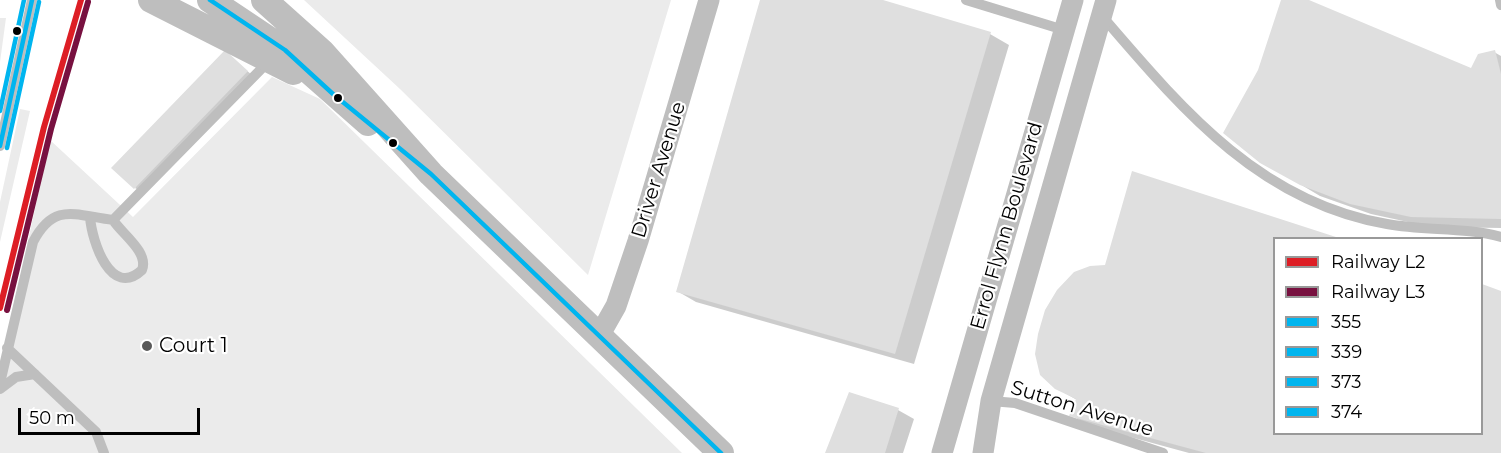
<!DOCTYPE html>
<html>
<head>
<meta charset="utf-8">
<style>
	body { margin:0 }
	#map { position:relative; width:1501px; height:453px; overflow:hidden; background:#fff; font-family:Montserrat,sans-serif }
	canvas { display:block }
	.legend { position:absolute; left:1273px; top:237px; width:210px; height:198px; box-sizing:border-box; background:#fff; border:2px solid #999; margin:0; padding:8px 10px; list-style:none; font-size:18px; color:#000 }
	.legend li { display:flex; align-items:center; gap:12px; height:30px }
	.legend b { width:30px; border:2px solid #999 }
	.scale { position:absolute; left:18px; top:408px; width:182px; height:27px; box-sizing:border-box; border:3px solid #000; border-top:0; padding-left:8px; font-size:18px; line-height:21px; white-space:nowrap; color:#000; -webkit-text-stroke:4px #fff; paint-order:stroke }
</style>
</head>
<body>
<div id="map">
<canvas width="1501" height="453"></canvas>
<ul class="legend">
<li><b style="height:8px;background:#dd1e25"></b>Railway L2</li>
<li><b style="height:8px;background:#781140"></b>Railway L3</li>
<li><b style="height:8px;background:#00b5ef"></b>355</li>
<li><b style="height:8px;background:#00b5ef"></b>339</li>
<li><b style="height:8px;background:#00b5ef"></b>373</li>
<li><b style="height:8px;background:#00b5ef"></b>374</li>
</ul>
<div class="scale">50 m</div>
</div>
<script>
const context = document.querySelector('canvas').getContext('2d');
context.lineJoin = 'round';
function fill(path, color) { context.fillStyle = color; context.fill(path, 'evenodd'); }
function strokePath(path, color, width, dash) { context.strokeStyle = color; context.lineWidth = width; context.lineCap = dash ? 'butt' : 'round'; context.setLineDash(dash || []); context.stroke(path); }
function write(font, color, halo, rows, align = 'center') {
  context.font = font + ' Montserrat,sans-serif'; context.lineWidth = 4.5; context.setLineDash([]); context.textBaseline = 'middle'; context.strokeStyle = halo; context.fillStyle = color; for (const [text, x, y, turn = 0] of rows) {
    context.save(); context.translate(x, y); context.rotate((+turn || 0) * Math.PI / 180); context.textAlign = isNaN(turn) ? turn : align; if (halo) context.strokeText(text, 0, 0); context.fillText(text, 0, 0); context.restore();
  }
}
const green = new Path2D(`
	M 304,0 L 671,0 L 588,275 L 400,89 Z
	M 0,18 L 6,18 L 0,62 Z
	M 272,77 L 320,99 L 682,453 L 0,453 L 0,369 L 50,140 L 133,217 Z
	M 20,109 L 30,111 L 0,242 L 0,202 Z`);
const shadow = new Path2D(`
	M 762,0 L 878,0 L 990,34 L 1009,45 L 914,364 L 696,302 L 677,291 Z
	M 1283,0 L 1305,0 L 1472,70 L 1494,52 L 1501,56 L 1501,228 L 1431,227 L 1371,214 L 1320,196 L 1261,161 L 1259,70 Z
	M 225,52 L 252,75 L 140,191 L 135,188 Z
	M 1133,173 L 1335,238 L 1274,238 L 1274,434 L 1482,434 L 1482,286 L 1501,292 L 1501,453 L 1189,453 L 1090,426 L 1071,415 L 1077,400 L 1056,388 L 1106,266 Z
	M 898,410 L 914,419 L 903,453 L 827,453 Z`);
const building = new Path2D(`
	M 760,0 L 883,0 L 991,32 L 895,354 L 676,292 Z
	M 1281,0 L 1309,0 L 1471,68 L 1478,54 L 1495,50 L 1501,74 L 1501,219 L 1411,217 L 1350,204 L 1300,185 L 1260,163 L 1223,133 L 1258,70 Z
	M 225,50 L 248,71 L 134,189 L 111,168 Z
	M 1132,171 L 1339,238 L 1274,238 L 1274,434 L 1482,434 L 1482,284 L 1501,291 L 1501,453 L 1206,453 L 1069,416 L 1076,399 L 1055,389 L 1040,375 L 1035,354 L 1038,334 L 1045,310 L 1057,290 L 1074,272 L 1090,266 L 1105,265 Z
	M 849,392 L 899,408 L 885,453 L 825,453 Z`);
const service = new Path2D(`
	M 966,0 L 1064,30
	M 1500,0 L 1501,5
	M 1102,16 C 1182,109 1259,202 1387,224 C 1425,231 1465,227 1501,237
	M 0,146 L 32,0
	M 113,220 L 270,60
	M 7,348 L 96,432 L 104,453
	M 0,383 L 33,242 C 54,202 74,215 113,220 C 122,234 149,252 142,270 C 111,299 92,242 90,217
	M 0,389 L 16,377 L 35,374
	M 991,401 L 1015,403 L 1163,453`);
const minor = new Path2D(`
	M 599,336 L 616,306 L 638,241 L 709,0
	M 942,453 L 1073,0
	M 983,453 L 991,401 L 1106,0`);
const tertiary = new Path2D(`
	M 151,0 L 293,72
	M 210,0 L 285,50 L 368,123
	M 264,0 L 322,52 L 431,174 L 721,453`);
const bus1 = new Path2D(`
	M 210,0 L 285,50 L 333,94 L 431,174 L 721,453`);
const bus2 = new Path2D(`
	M 0,146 L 32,0`);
const bus3 = new Path2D(`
	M 7,148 L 39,2`);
const bus4 = new Path2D(`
	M 0,111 L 24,0`);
const rail1 = new Path2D(`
	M 0,308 L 44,127 L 81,0`);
const rail2 = new Path2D(`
	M 7,310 L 51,129 L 88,2`);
const markers = [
	[17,31,5,"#000"],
	[338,98,5,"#000"],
	[393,143,5,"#000"],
	[147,346,6,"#595959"]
];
const streetNames = [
	["Driver Avenue",659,170,-73],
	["Errol Flynn Boulevard",1007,226,-74],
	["Sutton Avenue",1082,409,17]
];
const poiNames = [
	["Court 1",159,346]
];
fill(green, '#ebebeb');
fill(shadow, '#0003');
fill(building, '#dfdfdf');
strokePath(service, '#bebebe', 10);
strokePath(minor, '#bebebe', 21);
strokePath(tertiary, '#bebebe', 26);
strokePath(bus1, '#00b5ef', 4.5);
strokePath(bus2, '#00b5ef', 4.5);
strokePath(bus3, '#00b5ef', 4.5);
strokePath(bus4, '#00b5ef', 4.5);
strokePath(rail1, '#dd1e25', 6);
strokePath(rail2, '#781140', 6);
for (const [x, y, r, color] of markers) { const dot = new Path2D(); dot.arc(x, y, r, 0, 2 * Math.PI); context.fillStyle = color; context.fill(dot); strokePath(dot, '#fff', 2); }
write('20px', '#000', '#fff', streetNames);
write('20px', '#000', '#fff', poiNames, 'left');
</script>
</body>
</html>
